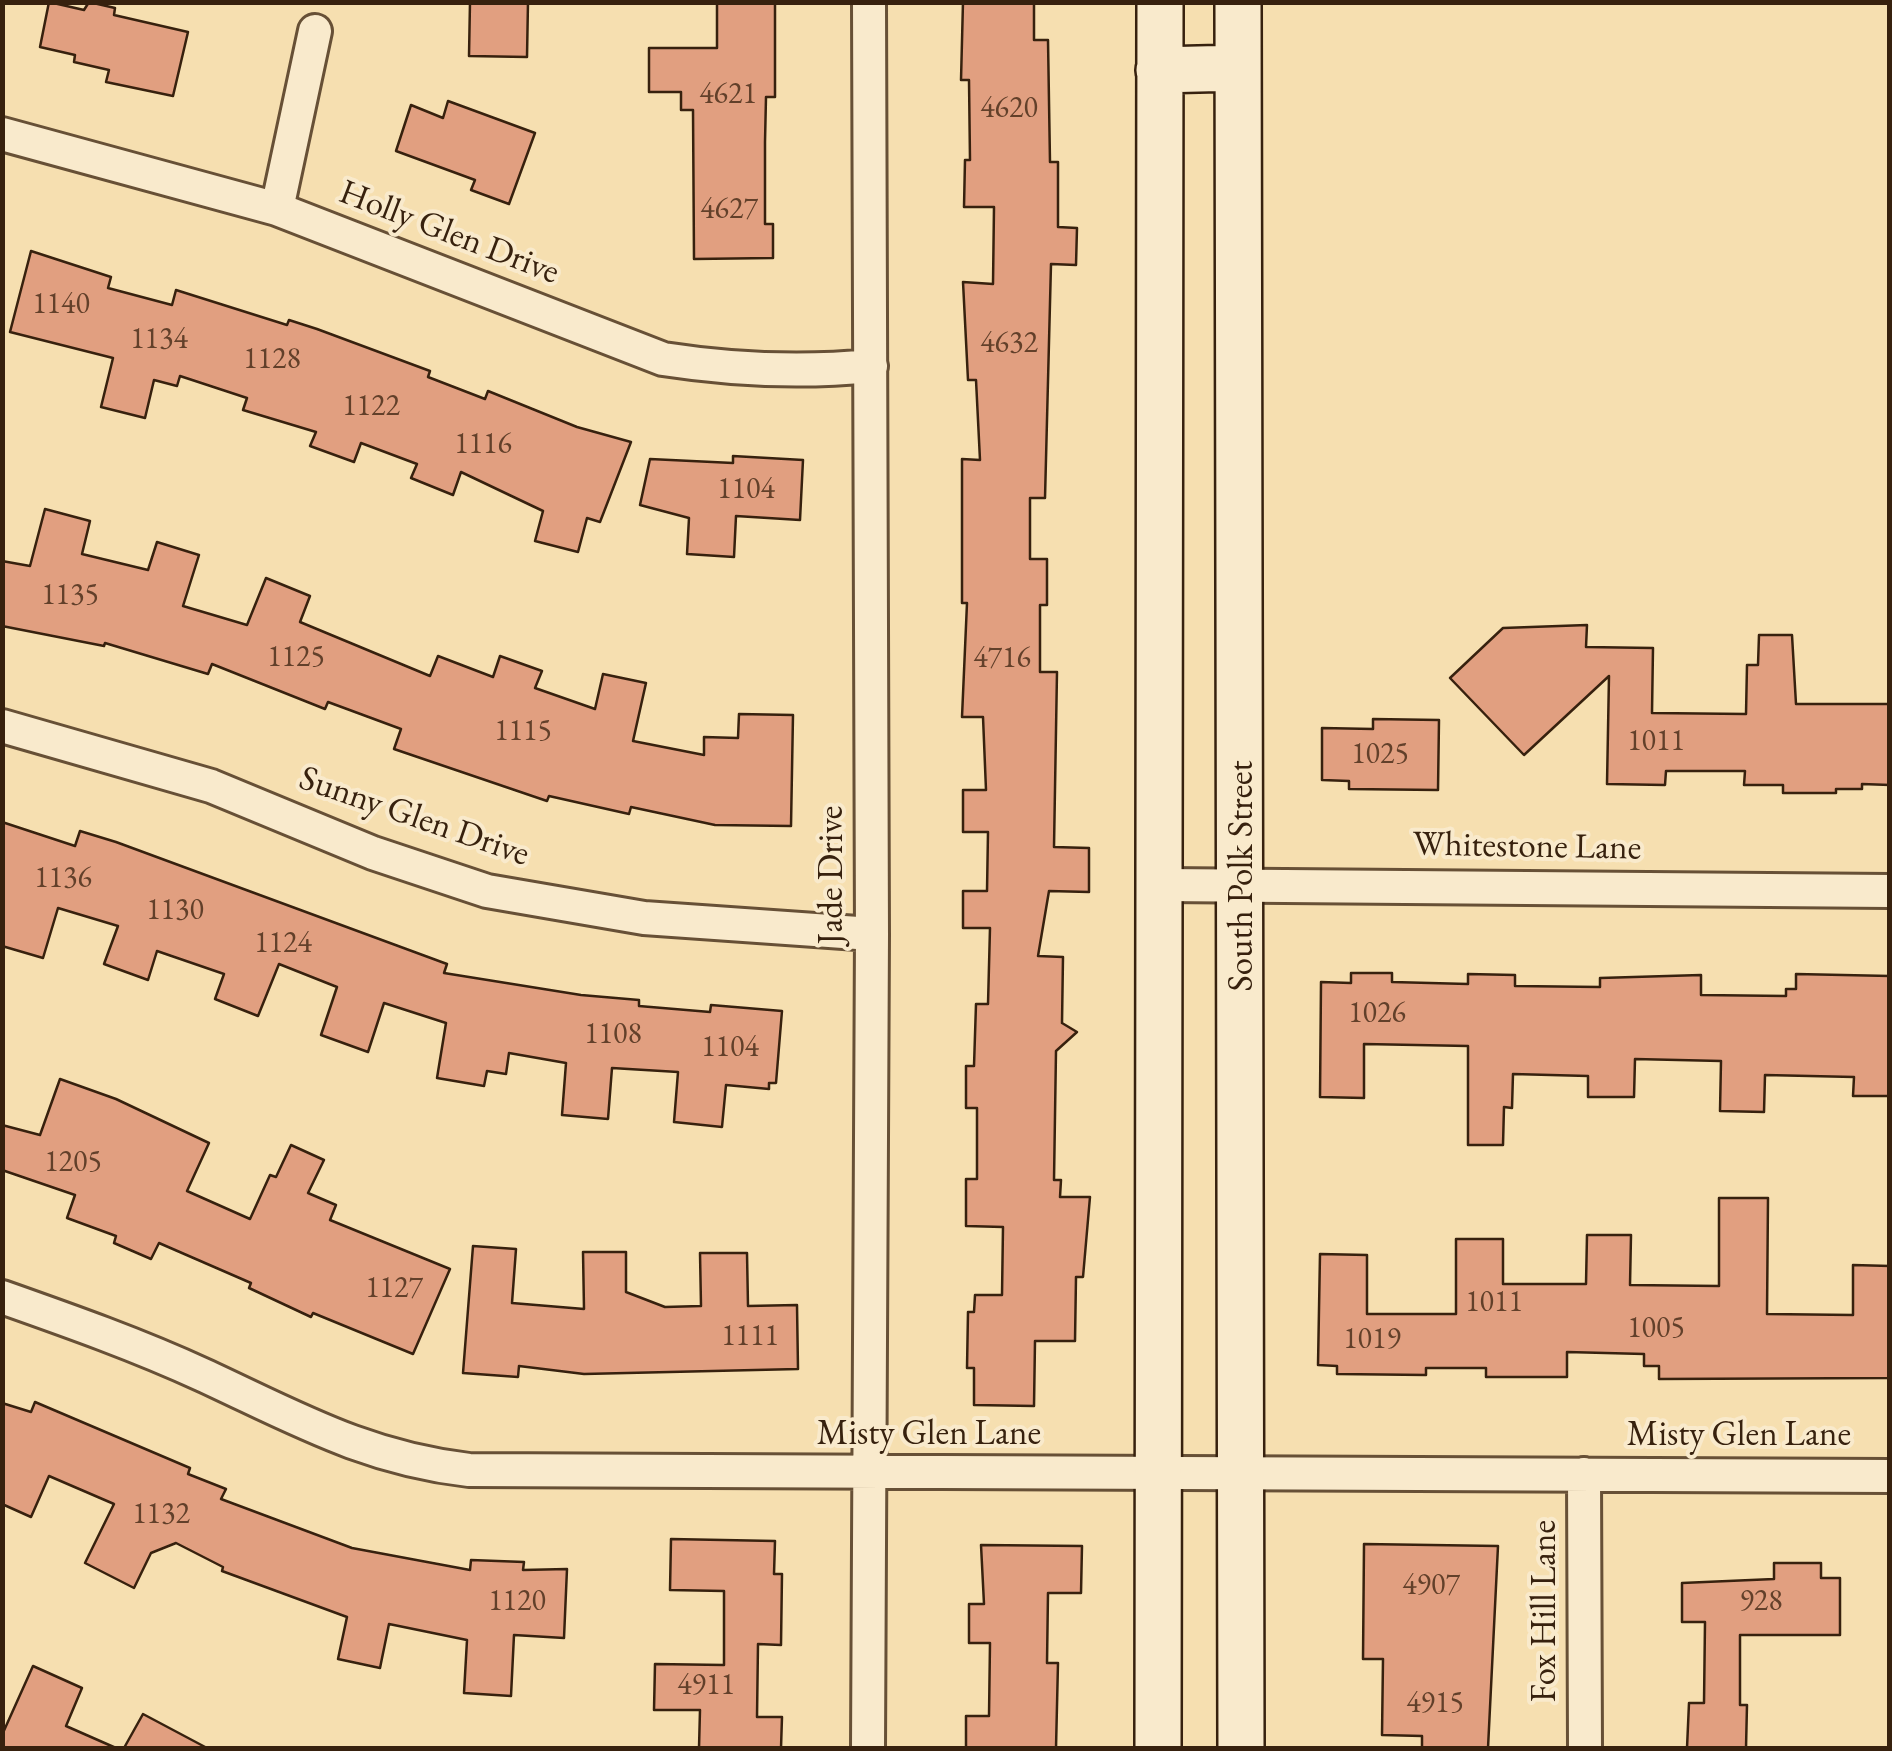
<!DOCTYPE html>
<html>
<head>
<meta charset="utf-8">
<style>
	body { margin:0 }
	#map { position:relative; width:1892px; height:1751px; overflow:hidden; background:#f6dfb0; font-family:"EB Garamond",serif }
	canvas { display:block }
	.frame { position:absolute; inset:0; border:5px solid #37210e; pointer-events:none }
</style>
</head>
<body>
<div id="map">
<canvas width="1892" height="1751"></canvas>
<div class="frame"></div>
</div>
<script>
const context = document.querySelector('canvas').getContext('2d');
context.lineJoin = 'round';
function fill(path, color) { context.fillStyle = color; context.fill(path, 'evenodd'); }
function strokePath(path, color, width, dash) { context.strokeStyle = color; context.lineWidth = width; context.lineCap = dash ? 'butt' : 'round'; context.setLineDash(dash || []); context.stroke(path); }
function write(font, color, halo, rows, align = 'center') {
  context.font = font + ' "EB Garamond",serif'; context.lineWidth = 8; context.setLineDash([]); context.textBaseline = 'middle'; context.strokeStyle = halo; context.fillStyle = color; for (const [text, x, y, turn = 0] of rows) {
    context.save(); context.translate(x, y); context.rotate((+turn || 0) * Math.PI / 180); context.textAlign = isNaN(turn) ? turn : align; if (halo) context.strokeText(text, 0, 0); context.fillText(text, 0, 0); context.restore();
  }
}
const building = new Path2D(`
	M 49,2 L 84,10 L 89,2 L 115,8 L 114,15 L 188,32 L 173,96 L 106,82 L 109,70 L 74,62 L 75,55 L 40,47 Z
	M 470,2 L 528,2 L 527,57 L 469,56 Z
	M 717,2 L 775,2 L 775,97 L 766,97 L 765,142 L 765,224 L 773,224 L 773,258 L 694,259 L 693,110 L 681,110 L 681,92 L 649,92 L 649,48 L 717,48 Z
	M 963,2 L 1034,2 L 1034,40 L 1048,40 L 1050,162 L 1058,162 L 1058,227 L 1077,228 L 1076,265 L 1051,264 L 1045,498 L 1030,498 L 1030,559 L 1047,559 L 1047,605 L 1040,605 L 1040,672 L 1057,672 L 1054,847 L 1089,848 L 1089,892 L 1049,891 L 1038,956 L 1063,957 L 1062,1023 L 1077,1032 L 1056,1051 L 1054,1180 L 1061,1180 L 1060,1197 L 1090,1197 L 1083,1277 L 1076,1277 L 1075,1341 L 1035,1341 L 1034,1406 L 974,1405 L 974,1368 L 967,1368 L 968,1312 L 974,1312 L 975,1295 L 1002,1295 L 1003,1227 L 966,1226 L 966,1179 L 977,1179 L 977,1108 L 966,1108 L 966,1066 L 974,1066 L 976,1004 L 988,1004 L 990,928 L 963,928 L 963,891 L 987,891 L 988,832 L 963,832 L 963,790 L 986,790 L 983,717 L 962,717 L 967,603 L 962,603 L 962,459 L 980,460 L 976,380 L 968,380 L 963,282 L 993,284 L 994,207 L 964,207 L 965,160 L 970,160 L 969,80 L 961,80 Z
	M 448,101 L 535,133 L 509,204 L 471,190 L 475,180 L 396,151 L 411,105 L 443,118 Z
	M 31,251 L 111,277 L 108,288 L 172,305 L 176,290 L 287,325 L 289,320 L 317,329 L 430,371 L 428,377 L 485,399 L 488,391 L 577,427 L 631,442 L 600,522 L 587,518 L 578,552 L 535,541 L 543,511 L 461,472 L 453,495 L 411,478 L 417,464 L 361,443 L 354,462 L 310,446 L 316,432 L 243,410 L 247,398 L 180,376 L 177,386 L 154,380 L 145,418 L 101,407 L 113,358 L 10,332 Z
	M 733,456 L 803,460 L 800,520 L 736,516 L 734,557 L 687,554 L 689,518 L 640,505 L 650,459 L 733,463 Z
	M 45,509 L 90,521 L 82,554 L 148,570 L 157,542 L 199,555 L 183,606 L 247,625 L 266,578 L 310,596 L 300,622 L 430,676 L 438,656 L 493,677 L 500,656 L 542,671 L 535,688 L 595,709 L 603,674 L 646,683 L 633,741 L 704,755 L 704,737 L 738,738 L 739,714 L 793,715 L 791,826 L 715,825 L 631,807 L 629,814 L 549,796 L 547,801 L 394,749 L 401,729 L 328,702 L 325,709 L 212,664 L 208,674 L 105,643 L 104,646 L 2,626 L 2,561 L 30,566 Z
	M 1587,625 L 1586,647 L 1653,648 L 1652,713 L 1746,714 L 1747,665 L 1758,665 L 1759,635 L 1792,635 L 1796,704 L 1890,704 L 1890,785 L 1862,784 L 1862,789 L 1836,789 L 1836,793 L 1783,793 L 1783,785 L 1744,785 L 1745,771 L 1666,771 L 1665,785 L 1607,784 L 1609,676 L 1524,755 L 1450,678 L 1503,628 Z
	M 1373,719 L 1439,720 L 1438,790 L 1349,789 L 1349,781 L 1322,780 L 1322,728 L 1373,729 Z
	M 2,822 L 75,846 L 80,831 L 116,842 L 447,964 L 444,973 L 581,995 L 639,1000 L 639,1006 L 710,1012 L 711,1005 L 782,1011 L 776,1083 L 769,1083 L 769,1089 L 726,1085 L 722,1127 L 674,1122 L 678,1072 L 612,1068 L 608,1119 L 562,1115 L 566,1063 L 509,1053 L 506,1074 L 487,1071 L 484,1086 L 437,1078 L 446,1023 L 384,1003 L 368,1052 L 321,1035 L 337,987 L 279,964 L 258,1016 L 215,999 L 224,974 L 157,951 L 148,980 L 104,964 L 118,926 L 58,908 L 43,958 L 2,946 Z
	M 1351,973 L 1392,973 L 1392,982 L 1468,984 L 1468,974 L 1515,975 L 1515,986 L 1600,987 L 1600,978 L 1701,975 L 1701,995 L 1786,996 L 1786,989 L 1796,989 L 1796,974 L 1890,976 L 1890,1096 L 1853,1096 L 1854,1077 L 1765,1075 L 1764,1112 L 1720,1111 L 1721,1061 L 1635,1059 L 1634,1097 L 1588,1097 L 1588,1076 L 1513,1074 L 1512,1108 L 1504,1107 L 1503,1145 L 1468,1145 L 1468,1046 L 1364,1044 L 1364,1098 L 1320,1097 L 1321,982 L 1351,983 Z
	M 60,1079 L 116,1099 L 209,1143 L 187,1191 L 250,1219 L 270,1175 L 276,1177 L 291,1145 L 324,1160 L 308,1193 L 336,1205 L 330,1220 L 450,1269 L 413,1354 L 313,1313 L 311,1317 L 249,1288 L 251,1283 L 159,1243 L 151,1259 L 114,1243 L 116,1236 L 67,1218 L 75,1195 L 2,1170 L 2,1125 L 40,1135 Z
	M 1719,1198 L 1768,1198 L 1767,1314 L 1853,1315 L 1853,1265 L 1890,1266 L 1890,1378 L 1659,1379 L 1659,1366 L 1644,1366 L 1644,1354 L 1567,1352 L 1567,1377 L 1486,1377 L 1486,1368 L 1426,1368 L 1426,1375 L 1337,1374 L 1337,1366 L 1318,1365 L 1320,1254 L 1367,1255 L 1367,1314 L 1456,1314 L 1456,1239 L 1503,1239 L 1503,1284 L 1586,1284 L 1587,1235 L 1631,1235 L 1630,1285 L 1719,1286 Z
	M 473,1246 L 516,1249 L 512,1303 L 584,1309 L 583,1252 L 626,1252 L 626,1292 L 665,1307 L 701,1306 L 700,1253 L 747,1253 L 748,1306 L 797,1305 L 798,1369 L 584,1374 L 519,1366 L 518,1377 L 463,1373 Z
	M 35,1402 L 190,1468 L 188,1474 L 226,1489 L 221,1499 L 352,1548 L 470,1570 L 471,1560 L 524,1562 L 523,1570 L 567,1569 L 564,1638 L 514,1635 L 511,1696 L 464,1693 L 467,1640 L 389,1624 L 380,1668 L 338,1659 L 347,1617 L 222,1571 L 223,1567 L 176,1543 L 151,1553 L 134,1588 L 85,1563 L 114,1504 L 49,1476 L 31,1517 L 2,1504 L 2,1403 L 31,1412 Z
	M 671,1539 L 775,1541 L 774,1574 L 782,1574 L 781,1645 L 758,1644 L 757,1717 L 782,1717 L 781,1748 L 699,1748 L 700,1710 L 654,1710 L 655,1664 L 724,1665 L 724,1591 L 670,1590 Z
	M 1364,1544 L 1498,1546 L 1488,1748 L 1422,1748 L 1422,1736 L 1382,1735 L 1383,1659 L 1363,1659 Z
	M 981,1545 L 1082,1546 L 1081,1593 L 1048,1593 L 1047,1663 L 1058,1663 L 1056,1748 L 966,1748 L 966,1716 L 989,1716 L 990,1643 L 969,1643 L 969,1604 L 984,1604 Z
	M 1774,1563 L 1821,1563 L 1821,1578 L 1840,1578 L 1840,1635 L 1740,1635 L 1740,1705 L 1747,1705 L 1746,1748 L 1687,1748 L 1689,1703 L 1704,1703 L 1705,1622 L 1682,1622 L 1682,1583 L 1774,1579 Z
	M 33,1666 L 82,1688 L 66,1726 L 116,1748 L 2,1748 L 2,1735 Z
	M 143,1714 L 207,1748 L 124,1748 Z`);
const minor = new Path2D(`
	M 2,134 L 277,209 L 663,359 C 734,370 800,373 871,366
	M 277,209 L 315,31
	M 2,726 L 211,786 L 373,853 L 487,891 L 644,918 L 872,934
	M 1163,885 L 1890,891
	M 2,1297 C 70,1321 138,1345 203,1375 C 296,1418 365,1458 469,1470 L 1890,1476
	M 1584,1474 L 1585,1748
	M 868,1748 L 872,934 L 869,2`);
const secondary = new Path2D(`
	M 1238,2 L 1241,1748
	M 1159,70 L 1238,68
	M 1158,1748 L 1160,2`);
const numberNames = [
	["4621",728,95],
	["4620",1009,109],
	["4627",729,210],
	["1140",61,305],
	["1134",159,340],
	["4632",1009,344],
	["1128",272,360],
	["1122",371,407],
	["1116",483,445],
	["1104",746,490],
	["1135",70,596],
	["1125",296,658],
	["4716",1002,659],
	["1115",523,732],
	["1011",1656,742],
	["1025",1380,755],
	["1136",63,879],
	["1130",175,911],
	["1124",283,944],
	["1026",1377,1014],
	["1108",613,1035],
	["1104",730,1048],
	["1205",73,1163],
	["1127",394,1289],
	["1011",1494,1303],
	["1005",1656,1329],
	["1111",750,1337],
	["1019",1372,1340],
	["1132",161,1515],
	["4907",1431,1586],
	["1120",517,1602],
	["928",1761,1602],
	["4911",706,1686],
	["4915",1435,1704]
];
const streetNames = [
	["Holly Glen Drive",449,233,21],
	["Sunny Glen Drive",414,817,19],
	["Whitestone Lane",1527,847,1],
	["Jade Drive",832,875,-90],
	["South Polk Street",1242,876,-90],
	["Misty Glen Lane",929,1434],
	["Misty Glen Lane",1739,1435],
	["Fox Hill Lane",1545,1611,-90]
];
fill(building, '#e19f80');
strokePath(building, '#37210e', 2.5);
strokePath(minor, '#675036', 38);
strokePath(secondary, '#37210e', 50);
strokePath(minor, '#f9eacc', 32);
strokePath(secondary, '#f9eacc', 45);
write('30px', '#62402a', null, numberNames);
write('35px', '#37210e', '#f9eacc', streetNames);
</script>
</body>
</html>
